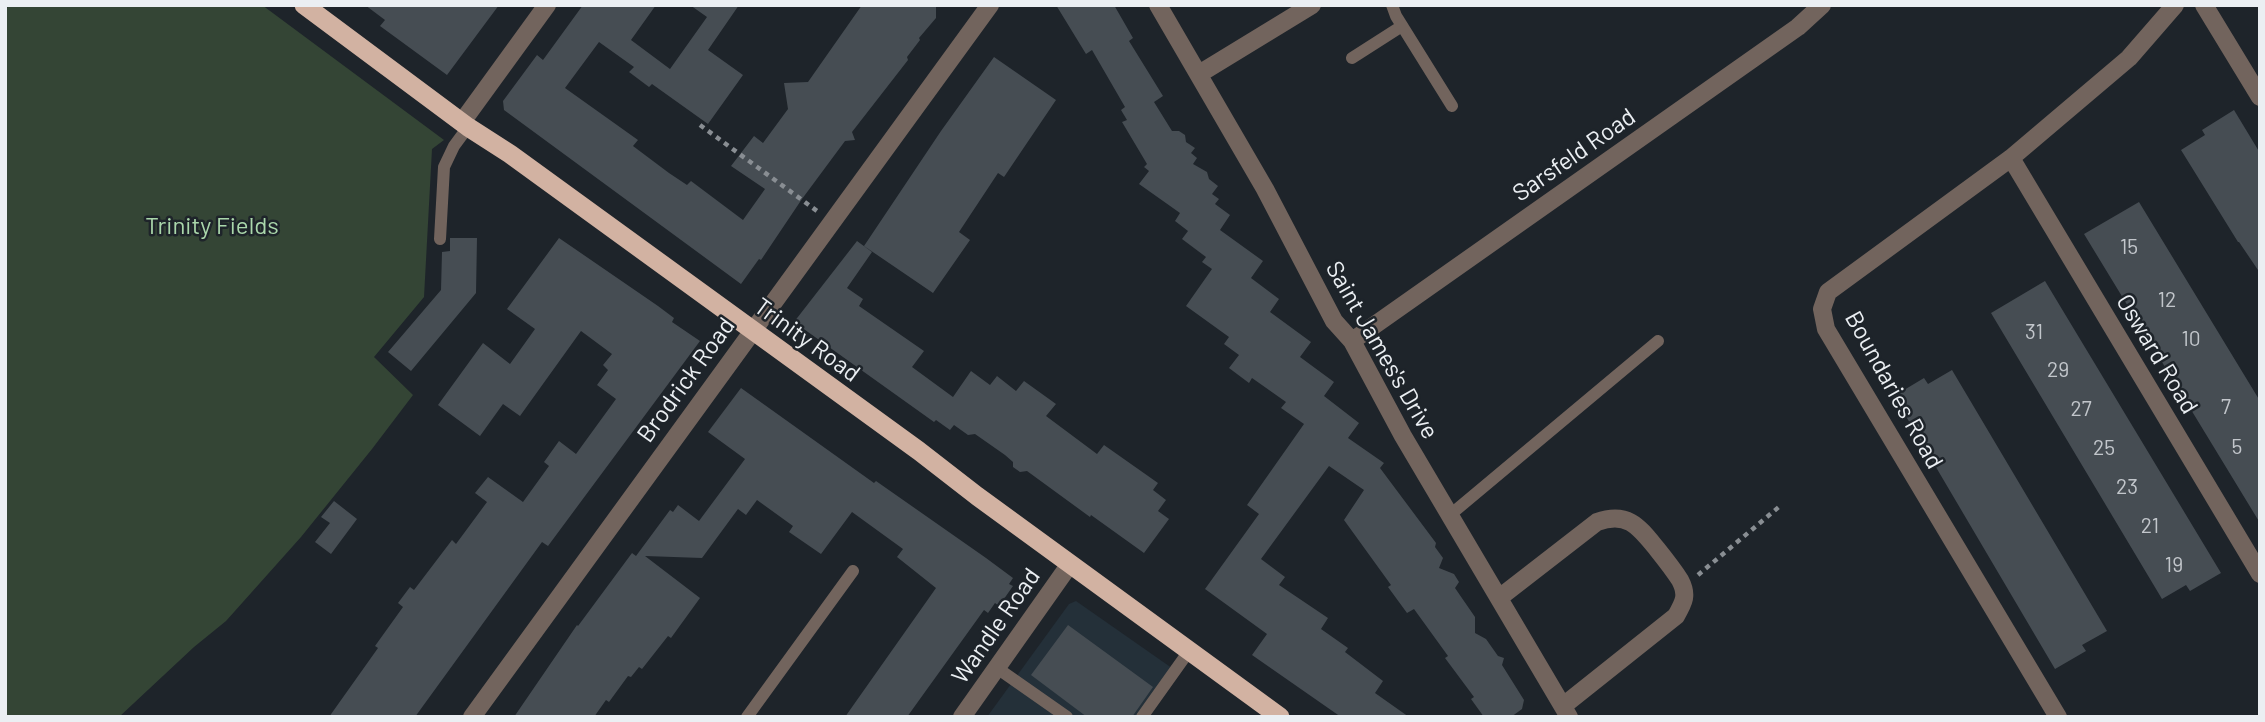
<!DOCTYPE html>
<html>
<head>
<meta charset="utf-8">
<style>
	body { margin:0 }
	#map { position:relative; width:2265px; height:722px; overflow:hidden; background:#1e242a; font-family:Barlow,sans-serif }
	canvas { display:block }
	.frame { position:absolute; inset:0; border:7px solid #ebeff3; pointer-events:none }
</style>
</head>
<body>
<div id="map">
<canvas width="2265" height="722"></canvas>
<div class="frame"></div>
</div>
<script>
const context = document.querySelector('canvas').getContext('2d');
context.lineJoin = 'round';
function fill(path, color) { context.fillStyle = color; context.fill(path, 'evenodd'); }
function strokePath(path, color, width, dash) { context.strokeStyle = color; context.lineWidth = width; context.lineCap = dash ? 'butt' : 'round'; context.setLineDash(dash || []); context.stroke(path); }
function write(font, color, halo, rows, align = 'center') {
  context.font = font + ' Barlow,sans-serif'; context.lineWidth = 5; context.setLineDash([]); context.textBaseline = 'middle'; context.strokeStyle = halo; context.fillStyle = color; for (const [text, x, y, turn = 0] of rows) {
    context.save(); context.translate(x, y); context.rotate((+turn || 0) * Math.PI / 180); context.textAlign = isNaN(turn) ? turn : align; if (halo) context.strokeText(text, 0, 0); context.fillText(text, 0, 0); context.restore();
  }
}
const built = new Path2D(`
	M 1076,601 L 1179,673 L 1147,717 L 987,717 L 1069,604 Z`);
const green = new Path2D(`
	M 9,5 L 262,5 L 444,140 L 432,149 L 424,297 L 374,357 L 413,395 L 372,449 L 301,537 L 226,621 L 194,647 L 119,717 L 5,717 L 5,11 Z`);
const building = new Path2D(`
	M 365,5 L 499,5 L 447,75 L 380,26 L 385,20 Z
	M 583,5 L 656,5 L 631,40 L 670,69 L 707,17 L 690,5 L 739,5 L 708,50 L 743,75 L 708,124 L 652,84 L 649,87 L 629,72 L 634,67 L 599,42 L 565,88 L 638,140 L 633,146 L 669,173 L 687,185 L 691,181 L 743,220 L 765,189 L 731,166 L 754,136 L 763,143 L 788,109 L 784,83 L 808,82 L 862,5 L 936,5 L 936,18 L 919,38 L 920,40 L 907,57 L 908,60 L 852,132 L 855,140 L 845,141 L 802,199 L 761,260 L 759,259 L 741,284 L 504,110 L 503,101 L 537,55 L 543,60 Z
	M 1056,5 L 1114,5 L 1133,38 L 1129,41 L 1163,96 L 1154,102 L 1172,131 L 1179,131 L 1185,135 L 1186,142 L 1195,148 L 1191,153 L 1197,158 L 1193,164 L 1207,172 L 1209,179 L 1218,186 L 1212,194 L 1219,199 L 1215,204 L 1230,215 L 1220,230 L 1263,261 L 1251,278 L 1279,299 L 1270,312 L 1311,342 L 1300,357 L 1334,382 L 1324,396 L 1359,423 L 1348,438 L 1384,463 L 1380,468 L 1436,543 L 1435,547 L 1443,558 L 1439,568 L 1454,574 L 1459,582 L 1455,588 L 1475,617 L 1475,633 L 1486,639 L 1498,656 L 1504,658 L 1502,665 L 1524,700 L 1522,709 L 1511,717 L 1484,717 L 1471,699 L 1474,697 L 1445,658 L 1448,656 L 1414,609 L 1407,613 L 1388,587 L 1391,585 L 1344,520 L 1364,490 L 1329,466 L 1261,559 L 1285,577 L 1279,585 L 1328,618 L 1321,629 L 1348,648 L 1345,652 L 1383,681 L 1375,693 L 1409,717 L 1341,717 L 1252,655 L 1267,634 L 1205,589 L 1259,514 L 1247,505 L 1304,424 L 1281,408 L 1286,402 L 1252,378 L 1249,383 L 1229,368 L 1239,355 L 1224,344 L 1229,337 L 1186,306 L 1212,269 L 1202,262 L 1206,257 L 1182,239 L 1188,231 L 1175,221 L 1180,213 L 1139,184 L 1149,171 L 1144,167 L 1147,164 L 1122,122 L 1127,120 L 1121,110 L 1125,107 L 1092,50 L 1086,54 Z
	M 994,57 L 1056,100 L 1004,177 L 998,173 L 959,232 L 970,240 L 933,293 L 864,246 L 941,131 Z
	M 2234,110 L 2260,153 L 2260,273 L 2239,242 L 2238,242 L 2181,150 L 2205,135 L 2202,130 Z
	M 2139,202 L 2260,401 L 2260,523 L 2084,234 Z
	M 450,238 L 477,238 L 476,293 L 411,371 L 388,352 L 441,290 L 442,252 L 450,251 Z
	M 559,238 L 658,306 L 674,318 L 672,322 L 700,341 L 548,546 L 542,542 L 415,717 L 329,717 L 378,648 L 375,646 L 403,607 L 398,603 L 410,587 L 414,590 L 452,540 L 456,544 L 487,502 L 475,493 L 488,477 L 523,502 L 549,466 L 544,462 L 559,441 L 576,454 L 616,399 L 597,385 L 608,370 L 603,365 L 612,354 L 581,331 L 520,416 L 503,404 L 480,436 L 438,405 L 483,343 L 510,364 L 535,329 L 507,309 Z
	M 857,241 L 872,252 L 847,288 L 863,299 L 859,306 L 924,351 L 912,367 L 953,397 L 971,371 L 990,385 L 997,376 L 1016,391 L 1024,381 L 1056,404 L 1046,416 L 1097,454 L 1104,445 L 1158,483 L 1153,490 L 1166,500 L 1158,511 L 1169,519 L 1144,553 L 1091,515 L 1090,517 L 1027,471 L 1020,472 L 1013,467 L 1013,462 L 1005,455 L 975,434 L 968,435 L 954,425 L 950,430 L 936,420 L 934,422 L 794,322 Z
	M 2045,281 L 2221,573 L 2190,591 L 2186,585 L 2162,599 L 1991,313 Z
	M 1952,370 L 2107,631 L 2082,645 L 2086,651 L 2055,669 L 1894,396 L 1924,378 L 1928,384 Z
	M 741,388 L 874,483 L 876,481 L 986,558 L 1013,578 L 1009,584 L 1013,586 L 999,606 L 995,603 L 988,613 L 984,610 L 907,717 L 845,717 L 936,588 L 897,557 L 903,549 L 852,512 L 821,554 L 789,532 L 793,526 L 757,500 L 746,515 L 738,509 L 702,558 L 645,556 L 700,598 L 671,638 L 668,636 L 642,669 L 639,667 L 631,677 L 628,676 L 609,702 L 606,700 L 594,717 L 514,717 L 577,625 L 578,626 L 632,553 L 636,556 L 670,510 L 673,512 L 678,505 L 699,521 L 745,459 L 708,432 Z
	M 334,501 L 357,519 L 331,554 L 315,542 L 330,523 L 321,517 Z
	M 1068,625 L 1153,687 L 1132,717 L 1087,717 L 1031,675 Z`);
const path = new Path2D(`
	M 700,125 L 817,211
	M 1698,575 L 1780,506`);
const service = new Path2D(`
	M 1392,5 L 1396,16 L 1452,106
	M 1352,58 L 1402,26
	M 440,239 L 444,167 L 454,146 L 468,127
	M 1450,515 L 1658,341
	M 997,668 L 1067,717
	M 747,717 L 853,571
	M 1142,717 L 1189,651`);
const minor = new Path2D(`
	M 1158,5 L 1265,189 L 1334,321 L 1352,341 L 1403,436 L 1569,717
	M 2204,5 L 2260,97
	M 1199,74 L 1312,5
	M 462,122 L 547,5
	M 2011,158 L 2260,574
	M 1352,341 L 1798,27 L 1822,5
	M 1499,598 L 1597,522 C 1628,511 1639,527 1657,549 C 1665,559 1673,569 1680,580 C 1688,595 1684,602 1676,616 L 1563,706
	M 472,717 L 990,5
	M 962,717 L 1070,564
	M 2058,717 L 1826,329 L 1822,309 L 1828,292 L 2011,158 L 2129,58 L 2175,5`);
const trunk = new Path2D(`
	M 304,5 L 468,127 L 510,154 L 919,451 L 977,496 L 1280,717`);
const numberNames = [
	["15",2129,247],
	["12",2167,300],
	["31",2034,332],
	["10",2191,339],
	["29",2058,370],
	["7",2226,407],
	["27",2081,409],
	["5",2237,447],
	["25",2104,448],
	["23",2127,487],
	["21",2150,526],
	["19",2174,565]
];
const streetNames = [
	["Sarsfeld Road",1574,155,-35],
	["Trinity Road",807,340,36],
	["Saint James's Drive",1382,350,60],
	["Osward Road",2157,354,59],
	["Brodrick Road",686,380,-54],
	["Boundaries Road",1894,390,61],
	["Wandle Road",996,626,-55]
];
const parkNames = [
	["Trinity Fields",212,226]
];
fill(built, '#243039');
fill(green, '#344535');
fill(building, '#464d53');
strokePath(path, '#898e93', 4.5, [5, 5]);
strokePath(service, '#72645d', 12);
strokePath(minor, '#72645d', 18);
strokePath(trunk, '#d2b2a2', 19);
write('21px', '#c2c6cb', null, numberNames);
write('24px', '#ebeff3', '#1e242a', streetNames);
write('24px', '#aad7ab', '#1e242a', parkNames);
</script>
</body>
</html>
